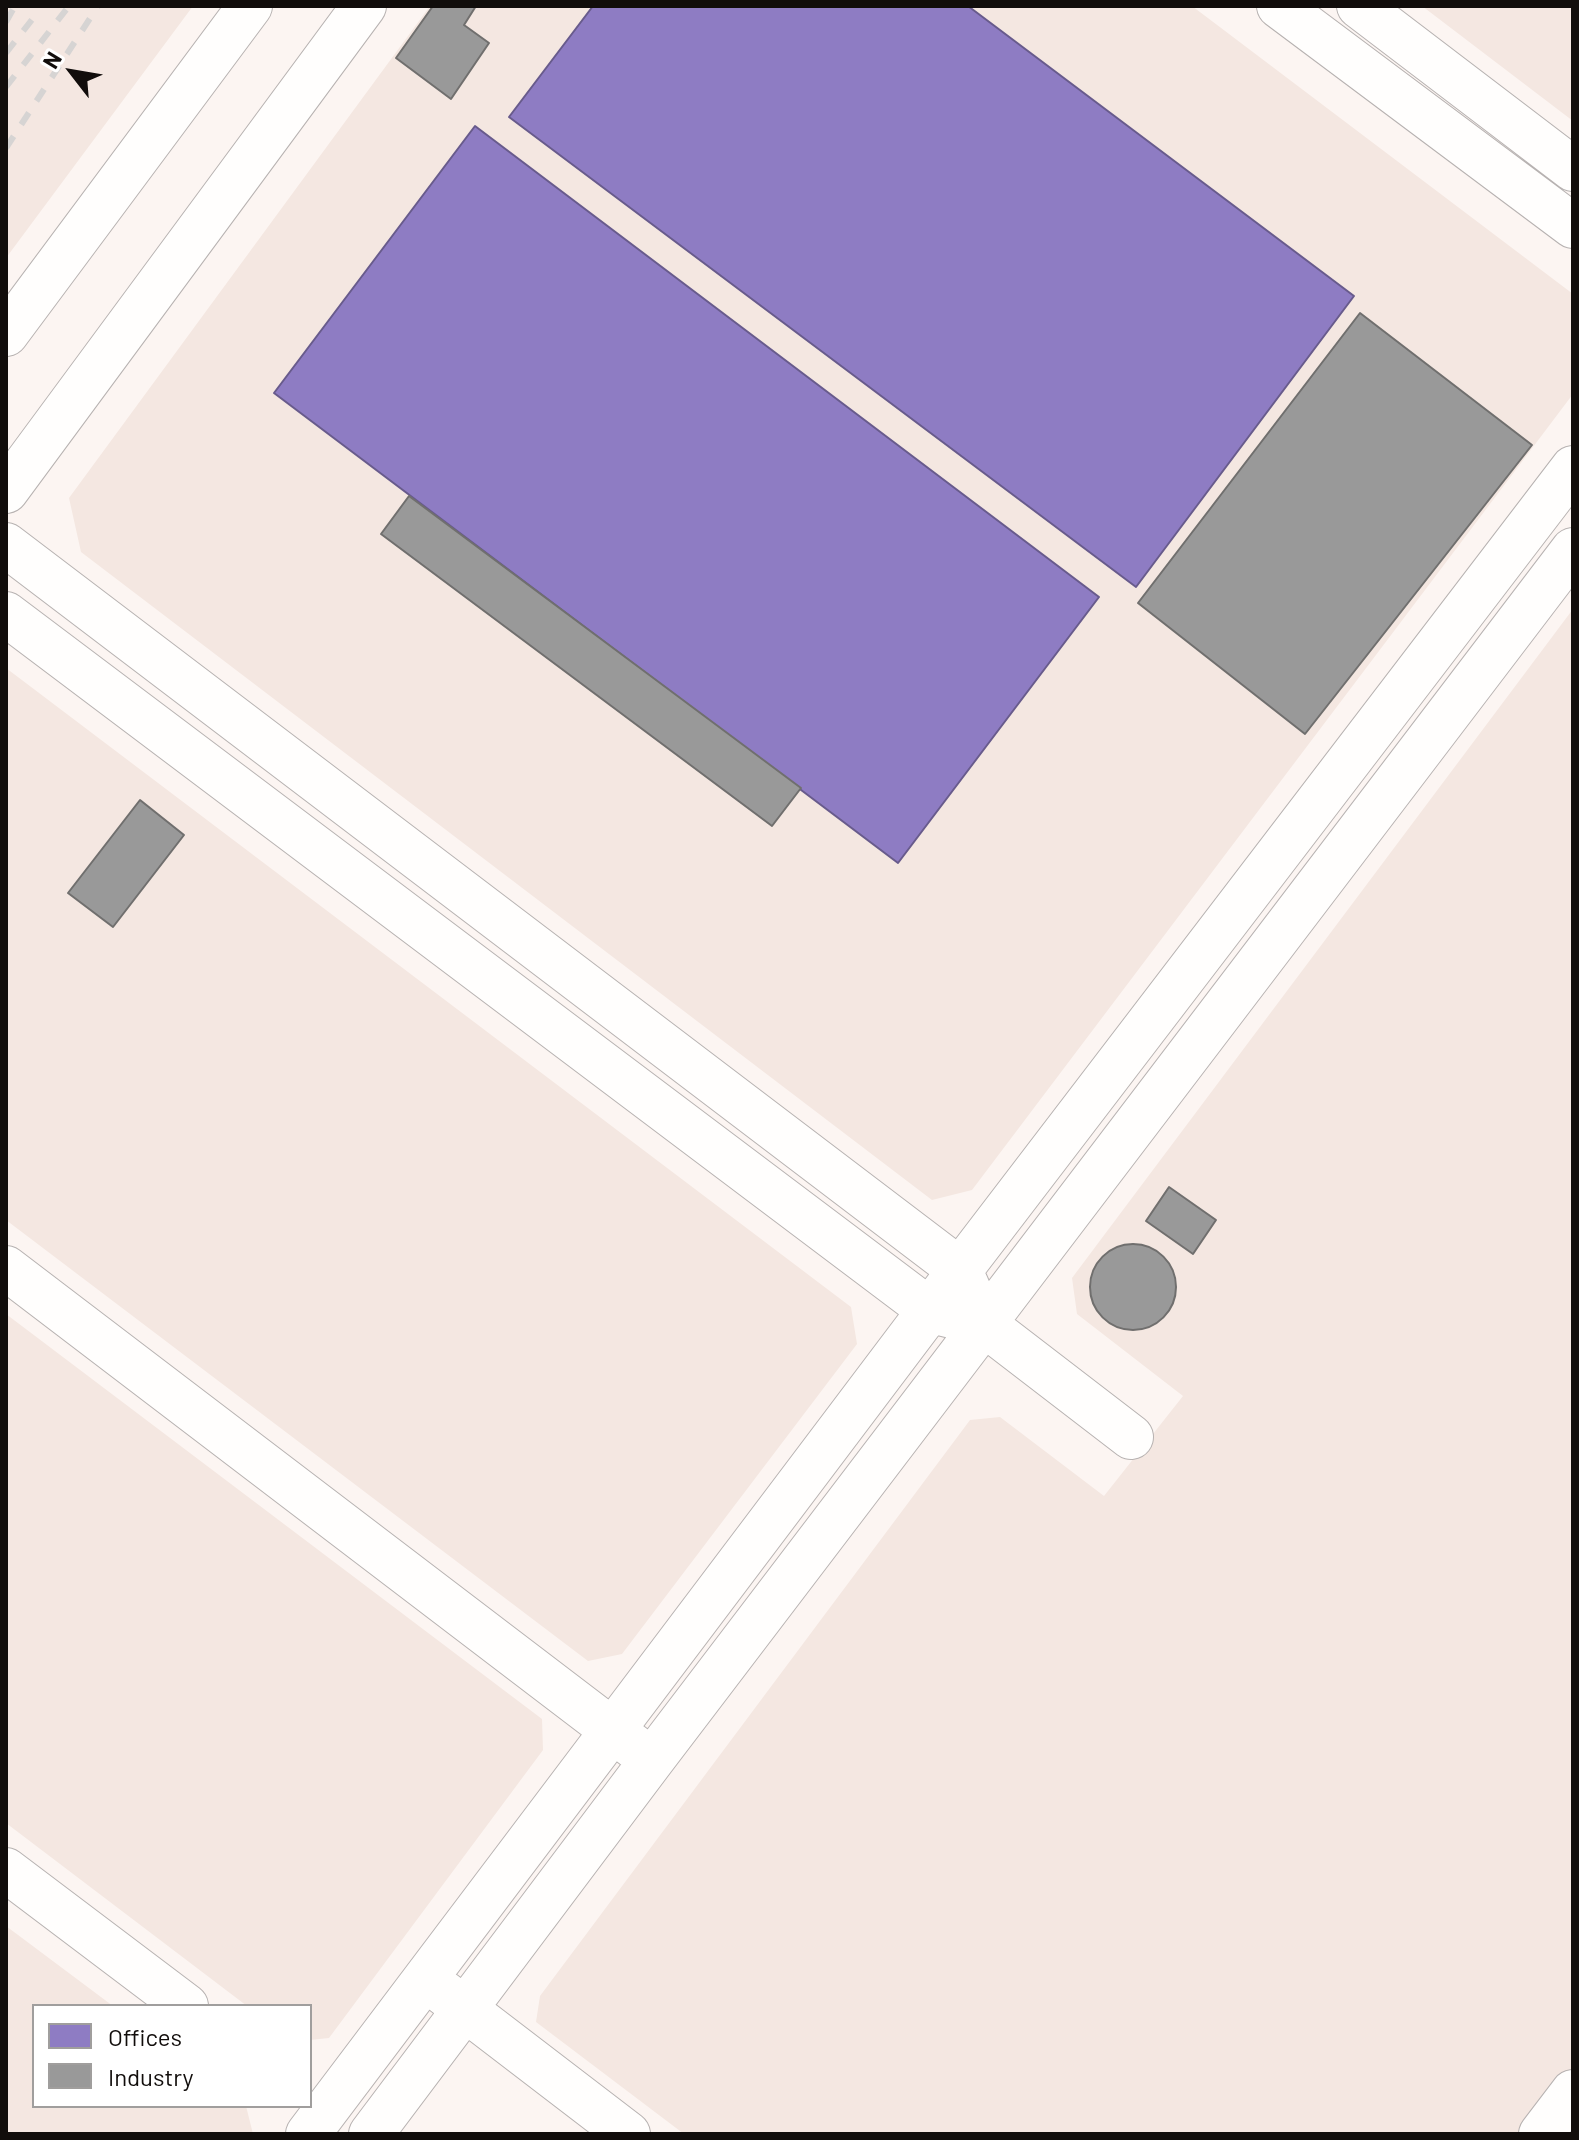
<!DOCTYPE html>
<html>
<head>
<meta charset="utf-8">
<style>
	body { margin:0 }
	#map { position:relative; width:1579px; height:2140px; overflow:hidden; background:#fcf5f2; font-family:Barlow,sans-serif }
	canvas { display:block }
	.frame { position:absolute; inset:0; border:8px solid #110d0b; pointer-events:none }
	.legend { position:absolute; left:32px; top:2004px; width:280px; height:104px; box-sizing:border-box; background:#fff; border:2px solid #a09e9d; margin:0; padding:10px 14px; list-style:none; font-size:24px; color:#110d0b }
	.legend li { display:flex; align-items:center; gap:16px; height:40px }
	.legend b { width:40px; border:2px solid #a09e9d }
	.north { position:absolute; left:32px; top:32px; width:80px; height:80px; -webkit-text-stroke:6px #fff; paint-order:stroke; rotate:301deg; font-size:22px; font-weight:700; line-height:32px; text-align:center; color:#110d0b }
	.north::after { content:''; display:block; margin:auto; width:28px; height:36px; background:#110d0b; clip-path:polygon(50% 0,100% 100%,50% 72%,0 100%) }
</style>
</head>
<body>
<div id="map">
<canvas width="1579" height="2140"></canvas>
<div class="frame"></div>
<ul class="legend">
<li><b style="height:22px;background:#8e7cc3"></b>Offices</li>
<li><b style="height:22px;background:#999"></b>Industry</li>
</ul>
<div class="north">N</div>
</div>
<script>
const context = document.querySelector('canvas').getContext('2d');
context.lineJoin = 'round';
function fill(path, color) { context.fillStyle = color; context.fill(path, 'evenodd'); }
function strokePath(path, color, width, dash) { context.strokeStyle = color; context.lineWidth = width; context.lineCap = dash ? 'butt' : 'round'; context.setLineDash(dash || []); context.stroke(path); }
const built = new Path2D(`
	M 6,6 L 193,6 L 6,258 Z
	M 430,6 L 1192,6 L 1573,294 L 1573,394 L 972,1190 L 932,1200 L 81,552 L 69,498 Z
	M 1422,6 L 1573,6 L 1573,121 Z
	M 1573,609 L 1573,2134 L 684,2134 L 536,2022 L 540,1996 L 970,1420 L 1000,1417 L 1104,1496 L 1183,1396 L 1077,1314 L 1072,1278 Z
	M 6,668 L 851,1307 L 857,1344 L 622,1654 L 588,1661 L 6,1220 Z
	M 6,1314 L 542,1719 L 543,1750 L 329,2038 L 310,2040 L 310,2006 L 247,2006 L 6,1823 Z
	M 6,1926 L 113,2006 L 34,2006 L 34,2106 L 246,2106 L 253,2134 L 6,2134 Z`);
const offices = new Path2D(`
	M 593,6 L 968,6 L 1354,296 L 1136,587 L 509,117 Z
	M 475,126 L 1099,597 L 898,863 L 274,393 Z`);
const industry = new Path2D(`
	M 433,6 L 476,6 L 464,25 L 489,43 L 451,99 L 396,58 Z
	M 1360,313 L 1532,445 L 1305,734 L 1138,603 Z
	M 409,496 L 801,788 L 772,826 L 381,534 Z
	M 140,800 L 184,835 L 113,927 L 68,893 Z
	M 1169,1187 L 1216,1220 L 1193,1254 L 1146,1221 Z
	M1090 1287a43 43 0 1 1 86 0a43 43 0 1 1-86 0Z`);
const minor = new Path2D(`
	M 1279,6 L 1573,226
	M 1359,6 L 1573,169
	M 6,334 L 250,6
	M 6,491 L 364,6
	M 6,545 L 960,1270 L 971,1295
	M 6,614 L 931,1311 L 984,1324 L 1131,1437
	M 6,1268 L 637,1749
	M 6,1870 L 186,2006
	M 444,1993 L 628,2134
	M 308,2134 L 960,1270 L 1573,468
	M 371,2134 L 652,1760 L 1573,550
	M 1541,2134 L 1573,2092`);
const rail = new Path2D(`
	M 6,22 L 15,6
	M 6,53 L 38,12
	M 6,87 L 69,6
	M 6,148 L 98,6`);
fill(built, '#f4e7e1');
fill(offices, '#8e7cc3');
strokePath(offices, '#685b8c', 2);
fill(industry, '#999');
strokePath(industry, '#706f6e', 2);
strokePath(minor, '#b7b2b1', 46);
strokePath(minor, '#fffefd', 44);
strokePath(rail, '#d6d4d3', 6, [14, 14]);
</script>
</body>
</html>
